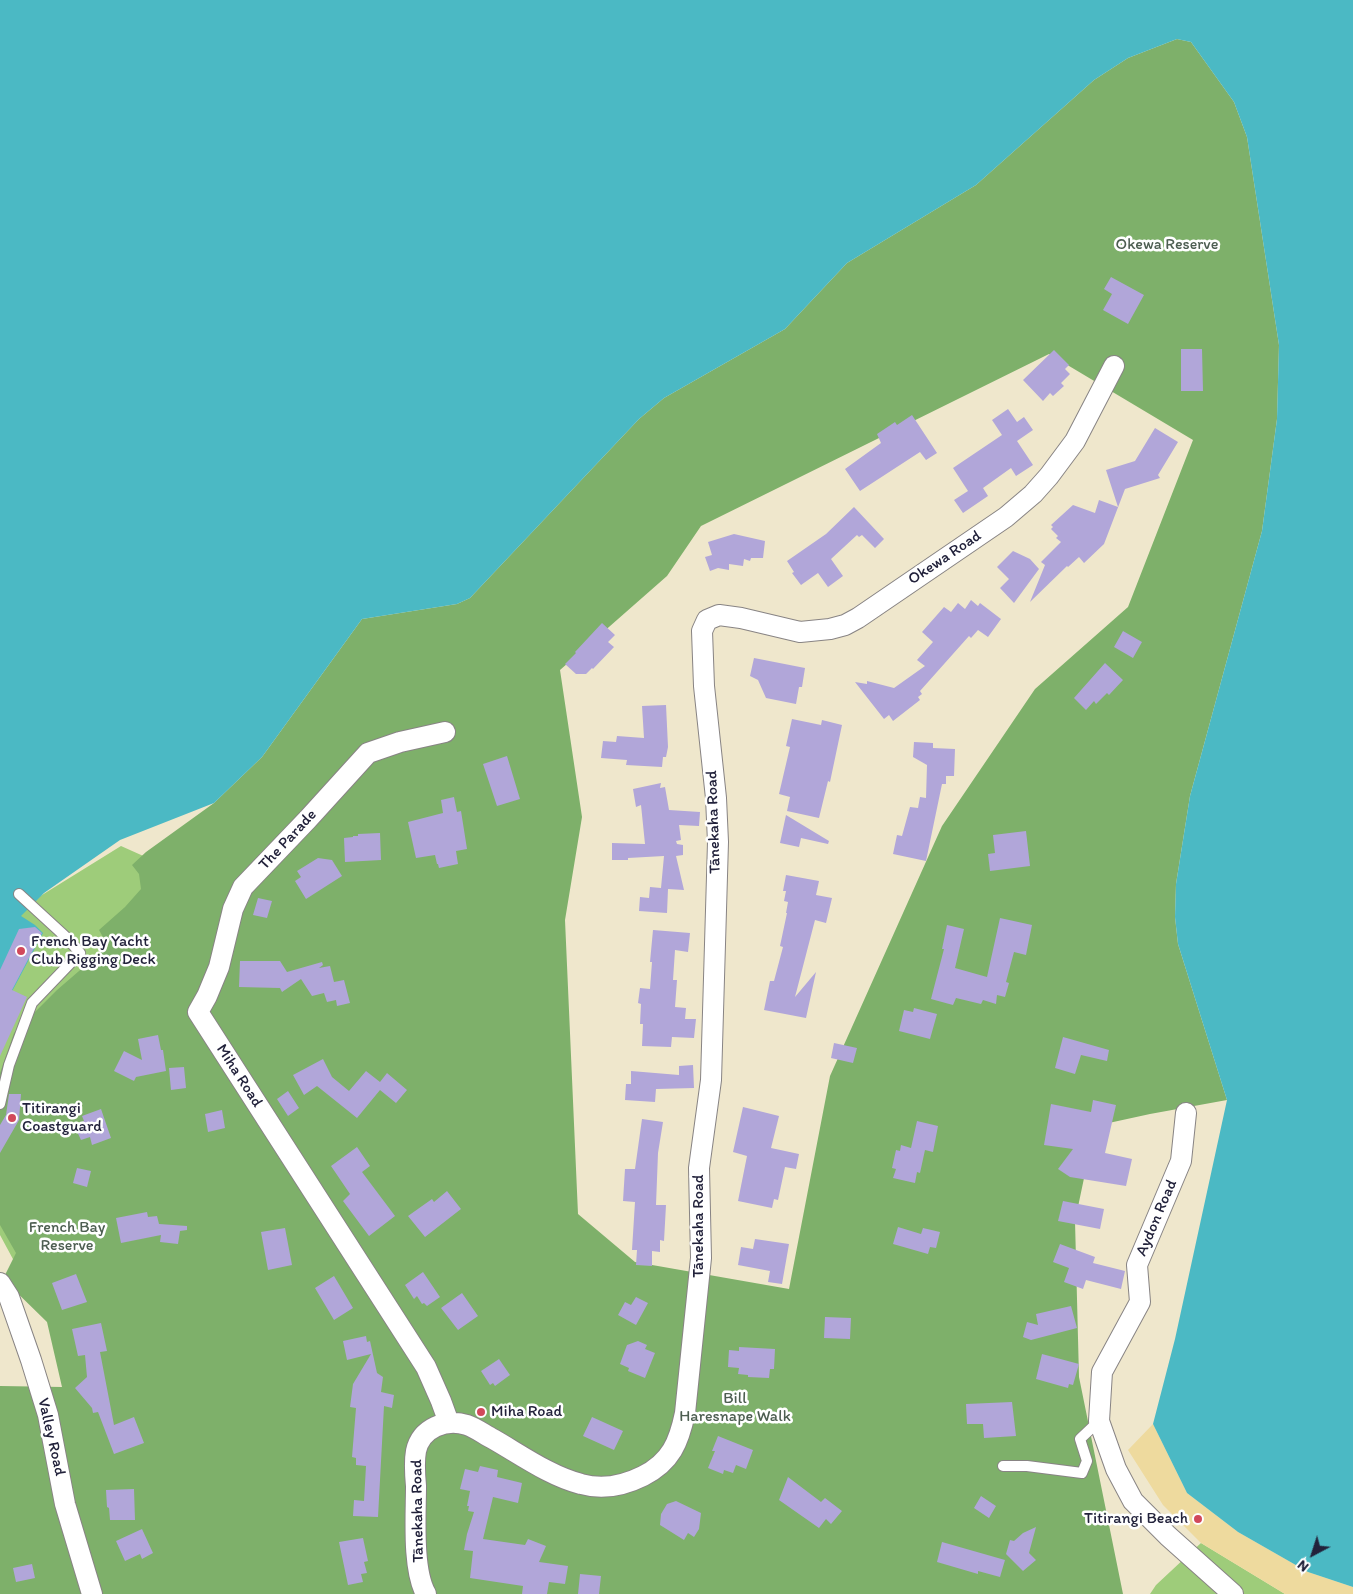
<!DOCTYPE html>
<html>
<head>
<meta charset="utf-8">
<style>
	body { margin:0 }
	#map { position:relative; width:1353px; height:1594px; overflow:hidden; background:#efe7cc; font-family:Itim,sans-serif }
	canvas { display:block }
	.north { position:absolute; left:1288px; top:1529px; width:50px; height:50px; -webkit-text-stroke:4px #fff; paint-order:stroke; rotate:220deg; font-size:14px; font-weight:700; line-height:20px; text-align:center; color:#22223b }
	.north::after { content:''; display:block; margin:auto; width:18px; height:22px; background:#22223b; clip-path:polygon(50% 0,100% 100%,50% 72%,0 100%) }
</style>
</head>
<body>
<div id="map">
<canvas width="1353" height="1594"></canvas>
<div class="north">N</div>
</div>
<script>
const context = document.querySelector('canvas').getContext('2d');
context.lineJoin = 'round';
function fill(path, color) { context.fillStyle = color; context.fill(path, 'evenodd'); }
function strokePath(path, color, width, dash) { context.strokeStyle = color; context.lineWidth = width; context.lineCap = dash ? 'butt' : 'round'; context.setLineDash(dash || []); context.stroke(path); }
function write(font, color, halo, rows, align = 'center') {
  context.font = font + ' Itim,sans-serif'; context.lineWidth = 5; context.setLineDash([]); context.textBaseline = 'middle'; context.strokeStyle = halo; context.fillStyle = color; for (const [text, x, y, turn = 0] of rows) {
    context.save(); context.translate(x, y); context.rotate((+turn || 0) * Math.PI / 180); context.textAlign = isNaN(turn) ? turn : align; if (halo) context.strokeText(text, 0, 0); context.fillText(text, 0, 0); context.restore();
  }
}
const green = new Path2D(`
	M 121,846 L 159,863 L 21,1274 L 0,1235 L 0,921 Z
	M 1201,1543 L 1285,1594 L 1150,1594 L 1156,1585 Z`);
const forest = new Path2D(`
	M 1177,39 L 1191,42 L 1234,102 L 1247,137 L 1279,345 L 1277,419 L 1262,531 L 1190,796 L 1176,884 L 1175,917 L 1178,944 L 1227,1100 L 1150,1114 L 1095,1126 L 1075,1221 L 1079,1377 L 1123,1594 L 0,1594 L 0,1386 L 62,1387 L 47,1322 L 3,1279 L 16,1253 L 0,1225 L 0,1073 L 14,1033 L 57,990 L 108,946 L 99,930 L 125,907 L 141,889 L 139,874 L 132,865 L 146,852 L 214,803 L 262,757 L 362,619 L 457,604 L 470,598 L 639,419 L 664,398 L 785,329 L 847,263 L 976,185 L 1094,80 L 1128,58 ZM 1049,354 L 1193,440 L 1128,607 L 1035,689 L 942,826 L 830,1076 L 789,1289 L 635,1262 L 578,1214 L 565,920 L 582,817 L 560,670 L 667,576 L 701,526 Z`);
const sand = new Path2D(`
	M 1153,1424 L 1187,1493 L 1238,1532 L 1308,1572 L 1353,1587 L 1353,1594 L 1285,1594 L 1201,1543 L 1163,1505 L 1128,1450 Z`);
const water = new Path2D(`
	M 0,0 L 1353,0 L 1353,1587 L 1308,1572 L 1238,1532 L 1187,1493 L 1153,1424 L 1175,1339 L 1227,1100 L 1178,944 L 1175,917 L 1176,884 L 1190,796 L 1262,531 L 1277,419 L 1279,345 L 1247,137 L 1234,102 L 1191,42 L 1177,39 L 1128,58 L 1094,80 L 976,185 L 847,263 L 785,329 L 664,398 L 639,419 L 470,598 L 457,604 L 362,619 L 262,757 L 214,803 L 120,840 L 44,893 L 21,916 L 35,925 L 43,933 L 0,1014 Z`);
const building = new Path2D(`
	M 1111,277 L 1144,295 L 1128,324 L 1103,310 L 1112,294 L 1104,289 Z
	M 1181,349 L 1202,349 L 1203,391 L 1181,391 Z
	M 1054,350 L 1069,365 L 1065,369 L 1070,374 L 1061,383 L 1064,386 L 1053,396 L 1050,393 L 1043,401 L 1023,380 Z
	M 1008,409 L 1017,422 L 1024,417 L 1033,430 L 1017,441 L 1033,465 L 1016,476 L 1011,468 L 983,488 L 988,496 L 963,513 L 954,500 L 968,491 L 953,468 L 1002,435 L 992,420 Z
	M 912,415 L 937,453 L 926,460 L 920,452 L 860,491 L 845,469 L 881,443 L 877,434 L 895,422 L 897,425 Z
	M 1155,428 L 1178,442 L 1158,475 L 1160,478 L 1125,489 L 1104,544 L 1084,563 L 1079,557 L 1068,567 L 1067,566 L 1030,602 L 1045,565 L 1041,562 L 1061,542 L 1056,538 L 1058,536 L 1051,529 L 1053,527 L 1051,525 L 1073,505 L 1095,513 L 1099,500 L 1118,507 L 1106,470 L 1135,461 Z
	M 854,507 L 884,539 L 875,548 L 862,535 L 859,537 L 857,535 L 831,559 L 843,576 L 828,587 L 818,573 L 801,585 L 792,573 L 794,572 L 787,561 L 826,534 Z
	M 734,534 L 765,541 L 763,558 L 751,558 L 750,561 L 744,559 L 743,566 L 729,564 L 729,570 L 718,568 L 710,571 L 705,557 L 712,555 L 708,542 Z
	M 1013,551 L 1030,559 L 1039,569 L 1014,603 L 1000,588 L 1009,579 L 997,567 Z
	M 971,600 L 978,606 L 980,603 L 1001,619 L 988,637 L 978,630 L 971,638 L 969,636 L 920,691 L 922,694 L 918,697 L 920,700 L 893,721 L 889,715 L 884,719 L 855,682 L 867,684 L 867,681 L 894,688 L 925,666 L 917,660 L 933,642 L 922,632 L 944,607 L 951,612 L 958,603 L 965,609 Z
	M 602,623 L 615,635 L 608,642 L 614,647 L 593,669 L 592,668 L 586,674 L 576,674 L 565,664 L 576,653 L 575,652 Z
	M 1123,631 L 1142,642 L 1133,658 L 1114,647 Z
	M 754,658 L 805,668 L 802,687 L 799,687 L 796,704 L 766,698 L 758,680 L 750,676 Z
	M 1105,663 L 1123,680 L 1109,695 L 1107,693 L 1096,704 L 1094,701 L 1086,710 L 1074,698 Z
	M 666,705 L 668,747 L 666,757 L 663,757 L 662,767 L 626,765 L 627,760 L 601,758 L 603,741 L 616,742 L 617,736 L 644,738 L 642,706 Z
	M 792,719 L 821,725 L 822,720 L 842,725 L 830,782 L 828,781 L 819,818 L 787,811 L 790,797 L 779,794 L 790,747 L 786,746 Z
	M 914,742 L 933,743 L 933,748 L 955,749 L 954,776 L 946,776 L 946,784 L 942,784 L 926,861 L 893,854 L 897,835 L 902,836 L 910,807 L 918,808 L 920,797 L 926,798 L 927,765 L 913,757 Z
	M 507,756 L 520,799 L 497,806 L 483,764 Z
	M 661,783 L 660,788 L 665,787 L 669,810 L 700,812 L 699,826 L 679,825 L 681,840 L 676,841 L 677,844 L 683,845 L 683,855 L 676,856 L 684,890 L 668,889 L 667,913 L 639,911 L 640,897 L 649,898 L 650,887 L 661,888 L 664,856 L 628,858 L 628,860 L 612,860 L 612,843 L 645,844 L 641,805 L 636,807 L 633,789 Z
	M 454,797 L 457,812 L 461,811 L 467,849 L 456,851 L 458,864 L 439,868 L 438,864 L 437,864 L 435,855 L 416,858 L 408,822 L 443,813 L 441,800 Z
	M 786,815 L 829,841 L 828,844 L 801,838 L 799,847 L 780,843 Z
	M 1026,831 L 1030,866 L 990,871 L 988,854 L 995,853 L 993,835 Z
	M 380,833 L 381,860 L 345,862 L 344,838 L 353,837 L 353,836 L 358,836 L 358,834 Z
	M 318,858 L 332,860 L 342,876 L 306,899 L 295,881 L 301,877 L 297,871 Z
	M 786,875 L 819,881 L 816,895 L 832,898 L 826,923 L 815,920 L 795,997 L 816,972 L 806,1018 L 764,1010 L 770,981 L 774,981 L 783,947 L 780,946 L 787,913 L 786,913 L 788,902 L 784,901 L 786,891 L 783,891 Z
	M 258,898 L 272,901 L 267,918 L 253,915 Z
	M 1000,918 L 1032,925 L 1026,955 L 1014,952 L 1006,982 L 1009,983 L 1005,997 L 997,995 L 996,1004 L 983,1000 L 981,1004 L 956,998 L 953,1005 L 931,999 L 944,949 L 942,949 L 947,925 L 964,929 L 955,968 L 987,977 Z
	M 35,927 L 42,933 L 12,990 L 27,997 L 0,1056 L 0,970 L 19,929 Z
	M 653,930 L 690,933 L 688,952 L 675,950 L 673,980 L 677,980 L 675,1007 L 686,1008 L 685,1019 L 696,1019 L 694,1038 L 672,1037 L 671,1047 L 642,1046 L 643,1024 L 640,1024 L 641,1004 L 638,1003 L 640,988 L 650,989 L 652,962 L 650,962 Z
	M 240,961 L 280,961 L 287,972 L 322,962 L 323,965 L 319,968 L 330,966 L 334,982 L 344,980 L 350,1003 L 337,1006 L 336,1000 L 327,1002 L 324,993 L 312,996 L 301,979 L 282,992 L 280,988 L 239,987 Z
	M 914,1008 L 937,1014 L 930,1039 L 899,1031 L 904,1010 L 913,1012 Z
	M 158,1035 L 161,1050 L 163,1050 L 166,1071 L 136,1077 L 134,1081 L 114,1071 L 124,1051 L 142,1060 L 138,1039 Z
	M 1063,1037 L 1109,1050 L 1107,1061 L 1081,1055 L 1075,1074 L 1055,1068 Z
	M 834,1043 L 857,1048 L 853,1063 L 831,1058 Z
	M 323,1059 L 332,1077 L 349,1091 L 366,1071 L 380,1082 L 387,1073 L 407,1090 L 396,1103 L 380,1090 L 357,1118 L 317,1086 L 304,1095 L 293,1075 Z
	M 693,1065 L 694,1088 L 656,1089 L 655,1102 L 625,1100 L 626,1084 L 631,1084 L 631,1071 L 679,1075 L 679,1066 Z
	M 184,1067 L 186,1088 L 171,1090 L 169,1068 Z
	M 288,1091 L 299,1108 L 288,1116 L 277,1099 Z
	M 9,1094 L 21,1094 L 19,1120 L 0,1153 L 0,1125 L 6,1115 Z
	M 1093,1100 L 1116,1105 L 1105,1153 L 1132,1159 L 1126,1186 L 1070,1177 L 1058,1169 L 1073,1149 L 1044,1145 L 1051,1104 L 1091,1112 Z
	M 743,1107 L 779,1116 L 771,1148 L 799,1154 L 796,1169 L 785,1167 L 778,1200 L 774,1199 L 772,1208 L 738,1201 L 747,1156 L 733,1152 Z
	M 101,1109 L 111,1138 L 92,1145 L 90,1137 L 81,1140 L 74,1125 L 84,1121 L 82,1116 Z
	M 222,1110 L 225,1128 L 208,1132 L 205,1114 Z
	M 642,1119 L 663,1122 L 658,1153 L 656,1205 L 666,1205 L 664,1241 L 660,1240 L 660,1252 L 652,1251 L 652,1266 L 636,1265 L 637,1250 L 632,1250 L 635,1202 L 623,1201 L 625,1169 L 635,1169 Z
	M 917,1121 L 938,1126 L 933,1152 L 925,1150 L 920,1173 L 917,1172 L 915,1183 L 893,1178 L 896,1169 L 892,1168 L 896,1150 L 900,1151 L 901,1145 L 911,1148 Z
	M 357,1147 L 370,1166 L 362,1172 L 395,1216 L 369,1236 L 343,1201 L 350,1194 L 331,1166 Z
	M 77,1168 L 91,1171 L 87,1187 L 73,1183 Z
	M 447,1191 L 461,1209 L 425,1237 L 408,1216 L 432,1199 L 434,1202 Z
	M 1063,1201 L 1104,1209 L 1100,1229 L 1058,1221 Z
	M 147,1212 L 148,1217 L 157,1216 L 159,1224 L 187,1226 L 187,1230 L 180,1231 L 178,1244 L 160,1242 L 161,1235 L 121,1243 L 116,1218 Z
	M 898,1227 L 921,1234 L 923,1228 L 940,1232 L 936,1248 L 930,1247 L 928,1254 L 893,1244 Z
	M 285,1228 L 292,1265 L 268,1270 L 261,1232 Z
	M 755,1239 L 789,1244 L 782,1284 L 768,1282 L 770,1271 L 738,1265 L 741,1247 L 753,1249 Z
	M 1060,1244 L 1095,1257 L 1093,1263 L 1125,1271 L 1121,1289 L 1086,1280 L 1083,1289 L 1064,1282 L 1069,1268 L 1053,1262 Z
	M 423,1272 L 440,1297 L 427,1306 L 424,1303 L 422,1304 L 417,1296 L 414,1299 L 405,1285 Z
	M 76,1274 L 87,1302 L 62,1310 L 52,1283 Z
	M 334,1276 L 353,1308 L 334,1320 L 315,1288 Z
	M 462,1293 L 478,1316 L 458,1330 L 441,1308 Z
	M 636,1297 L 648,1303 L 636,1325 L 618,1315 L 625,1302 L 631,1305 Z
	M 1071,1306 L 1077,1328 L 1031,1340 L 1023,1337 L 1027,1322 L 1038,1325 L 1036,1314 Z
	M 825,1317 L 851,1318 L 850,1339 L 824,1338 Z
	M 101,1323 L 107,1351 L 100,1352 L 114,1425 L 134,1417 L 144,1443 L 114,1454 L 98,1412 L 93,1413 L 92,1408 L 75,1388 L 87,1377 L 85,1355 L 78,1356 L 72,1329 Z
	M 366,1336 L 367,1342 L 370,1341 L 377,1373 L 383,1377 L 381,1392 L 394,1395 L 392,1408 L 384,1406 L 378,1517 L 353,1516 L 354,1500 L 364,1501 L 366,1466 L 356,1465 L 356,1458 L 352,1457 L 356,1408 L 350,1407 L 353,1384 L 371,1354 L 347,1360 L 343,1341 Z
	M 638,1341 L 647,1345 L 645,1349 L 655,1353 L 645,1378 L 628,1371 L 629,1368 L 620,1364 L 627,1345 Z
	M 739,1347 L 775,1349 L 774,1369 L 770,1369 L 769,1378 L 748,1377 L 748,1375 L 738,1374 L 739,1368 L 728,1367 L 729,1350 L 739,1351 Z
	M 1042,1354 L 1079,1364 L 1073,1385 L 1069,1384 L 1068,1388 L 1036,1379 Z
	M 499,1359 L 510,1375 L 495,1386 L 493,1383 L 490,1385 L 481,1371 Z
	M 1012,1402 L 1016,1436 L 984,1438 L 983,1424 L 967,1424 L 966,1404 Z
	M 592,1417 L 623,1431 L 614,1450 L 583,1436 Z
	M 718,1436 L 753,1450 L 746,1469 L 736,1465 L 733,1473 L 724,1470 L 723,1474 L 708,1468 L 715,1451 L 712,1451 Z
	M 480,1466 L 498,1470 L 497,1477 L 522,1483 L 518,1503 L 493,1497 L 483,1539 L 525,1545 L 528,1539 L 546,1546 L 539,1562 L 568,1566 L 565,1584 L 549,1582 L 547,1594 L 522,1594 L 523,1586 L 470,1578 L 473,1551 L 464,1550 L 467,1534 L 474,1512 L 468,1511 L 469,1506 L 467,1506 L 470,1491 L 460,1489 L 465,1469 L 478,1472 Z
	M 788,1477 L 821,1502 L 825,1498 L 842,1511 L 831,1524 L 826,1519 L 819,1528 L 779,1500 Z
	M 134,1489 L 135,1520 L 110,1520 L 109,1508 L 107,1507 L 106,1490 Z
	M 981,1496 L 996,1506 L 989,1518 L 974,1508 Z
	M 676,1501 L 701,1513 L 699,1529 L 694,1537 L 688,1533 L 684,1540 L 660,1525 L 661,1514 L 667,1504 Z
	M 1036,1527 L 1029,1553 L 1036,1560 L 1023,1571 L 1006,1554 L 1010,1540 L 1014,1541 L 1023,1533 Z
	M 142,1529 L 153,1553 L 142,1559 L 140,1554 L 125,1561 L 116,1541 Z
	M 363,1538 L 368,1561 L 364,1562 L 367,1573 L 361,1574 L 363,1582 L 348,1585 L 339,1542 Z
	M 942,1542 L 1005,1560 L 1000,1577 L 978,1571 L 978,1574 L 937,1562 Z
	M 32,1564 L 35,1578 L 16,1582 L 13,1568 Z
	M 580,1574 L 601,1576 L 599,1594 L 578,1594 Z`);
const lane = new Path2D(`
	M 0,1104 L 9,1065 L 32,1003 L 80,953 L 68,939 L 19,894
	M 1003,1466 L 1027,1466 L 1082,1473 L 1087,1461 L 1080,1439 L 1099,1421`);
const street = new Path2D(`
	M 445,732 L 400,742 L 368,753 L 308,819 L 243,887 L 233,909 L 219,967 L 207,996 L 198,1012 L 426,1367 L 441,1401 L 449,1423
	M 1186,1113 L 1181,1161 L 1137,1265 L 1140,1302 L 1102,1372 L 1099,1421 L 1116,1469 L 1133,1501 L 1168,1536 L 1233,1594
	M 0,1283 L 9,1297 L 31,1360 L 48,1415 L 65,1504 L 92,1594
	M 426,1594 C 412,1569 416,1515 416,1486 C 415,1475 414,1462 416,1451 C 421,1428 446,1418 467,1425 C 476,1428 485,1435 493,1439 C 521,1455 550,1476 581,1484 C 602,1490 623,1486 643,1476 C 671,1462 679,1442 685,1413 L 701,1258 L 699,1168 L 711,1080 L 718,842 L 716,798 L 704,686 L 702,631 L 707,620 L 719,615 L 741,618 L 800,632 L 830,629 L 845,625 L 858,618 L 1006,517 L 1033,494 L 1049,476 L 1075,441 L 1114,366`);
const markers = [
	[21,951,5,"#d1495b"],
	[12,1118,5,"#d1495b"],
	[481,1412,5,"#d1495b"],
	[1198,1519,5,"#d1495b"]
];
const parkNames = [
	["Okewa Reserve",1167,245],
	["French Bay",67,1228],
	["Reserve",67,1246],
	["Bill",735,1399],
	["Haresnape Walk",735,1417]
];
const streetNames = [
	["Okewa Road",945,558,-34],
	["Tānekaha Road",714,822,-92],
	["The Parade",288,840,-47],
	["Miha Road",239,1076,57],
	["Aydon Road",1157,1218,-67],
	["Tānekaha Road",699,1226,-90],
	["Valley Road",51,1437,77],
	["Tānekaha Road",418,1511,-91]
];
const poiNames = [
	["French Bay Yacht",31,942],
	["Club Rigging Deck",31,960],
	["Titirangi",22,1109],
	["Coastguard",22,1127],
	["Miha Road",491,1412],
	["Titirangi Beach",1188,1519,"right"]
];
fill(green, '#9ecc7a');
fill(forest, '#7eb06a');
fill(sand, '#eeda9e');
fill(water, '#4bb9c4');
fill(building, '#b1a6d9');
strokePath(lane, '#888484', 12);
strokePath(street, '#888484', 22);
strokePath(lane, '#fff', 10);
strokePath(street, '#fff', 20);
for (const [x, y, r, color] of markers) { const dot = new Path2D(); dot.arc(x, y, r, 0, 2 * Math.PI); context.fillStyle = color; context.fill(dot); strokePath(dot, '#fff', 2); }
write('16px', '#4d5e51', '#fff', parkNames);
write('16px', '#22223b', '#fff', streetNames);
write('16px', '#22223b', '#fff', poiNames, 'left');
</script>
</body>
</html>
